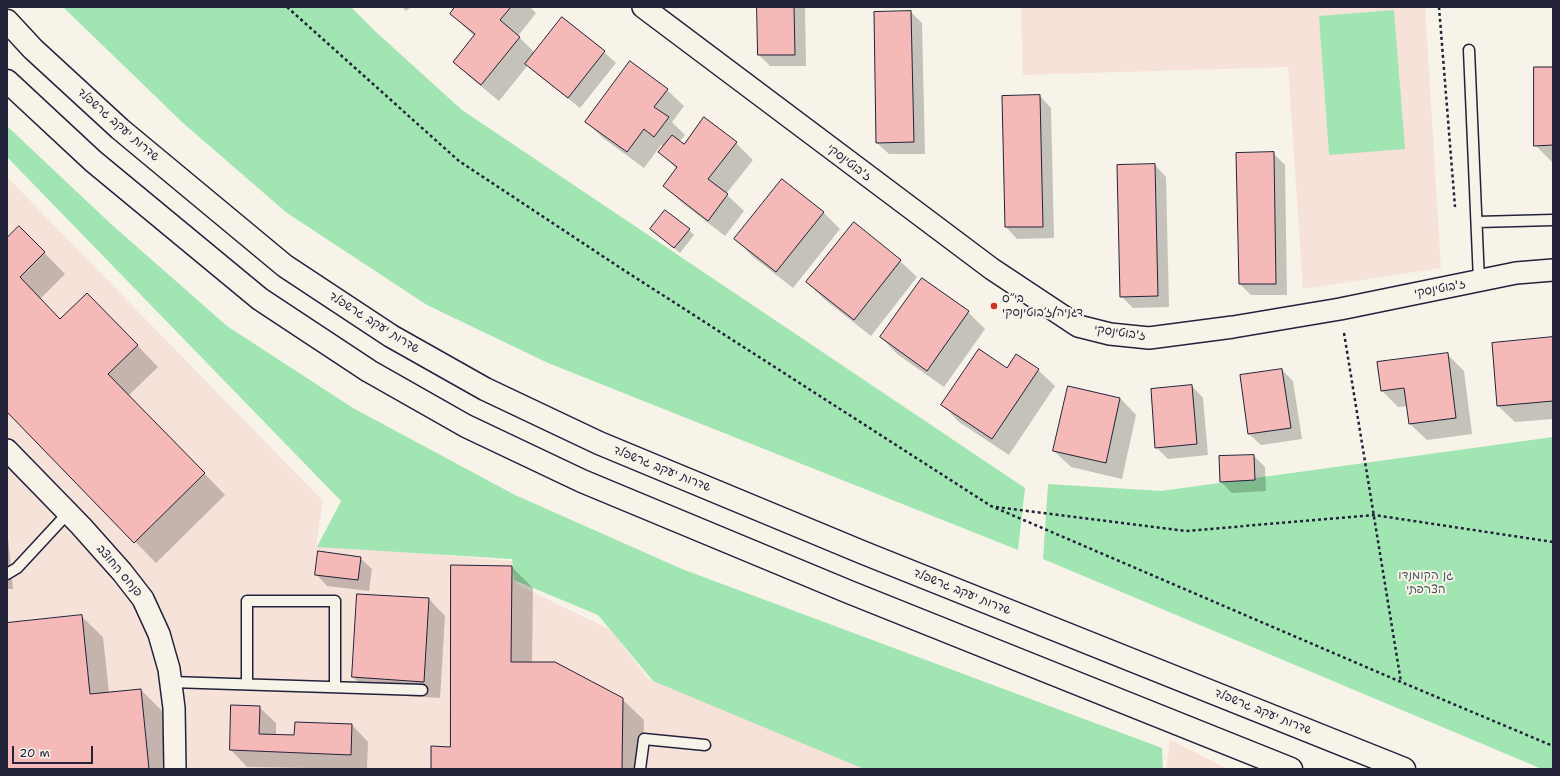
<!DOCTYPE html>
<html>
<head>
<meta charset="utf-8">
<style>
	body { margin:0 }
	#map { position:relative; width:1560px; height:776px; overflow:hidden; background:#f7f3e8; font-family:"Shantell Sans",sans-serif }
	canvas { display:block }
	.frame { position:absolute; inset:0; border:8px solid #22223b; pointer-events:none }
	.scale { position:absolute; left:12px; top:746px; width:81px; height:18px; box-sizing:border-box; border:2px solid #22223b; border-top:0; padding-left:5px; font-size:12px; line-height:14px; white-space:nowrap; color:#22223b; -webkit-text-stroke:3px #f7f3e8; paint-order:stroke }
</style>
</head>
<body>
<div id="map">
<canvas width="1560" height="776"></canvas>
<div class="frame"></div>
<div class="scale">20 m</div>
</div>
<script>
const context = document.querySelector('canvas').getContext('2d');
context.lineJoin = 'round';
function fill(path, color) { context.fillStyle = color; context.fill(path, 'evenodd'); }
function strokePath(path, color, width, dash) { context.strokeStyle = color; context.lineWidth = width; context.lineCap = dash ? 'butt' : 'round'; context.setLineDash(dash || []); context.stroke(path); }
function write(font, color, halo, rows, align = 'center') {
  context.font = font + ' "Shantell Sans","Playpen Sans Hebrew",sans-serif'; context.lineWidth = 4; context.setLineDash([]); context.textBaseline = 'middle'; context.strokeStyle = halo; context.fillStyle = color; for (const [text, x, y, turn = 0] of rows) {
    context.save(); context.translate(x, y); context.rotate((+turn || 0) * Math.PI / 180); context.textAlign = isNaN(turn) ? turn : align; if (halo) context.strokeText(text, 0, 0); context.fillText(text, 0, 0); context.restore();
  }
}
const built = new Path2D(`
	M 1021,7 L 1425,7 L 1441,268 L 1303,289 L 1288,67 L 1023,75 Z
	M 7,177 L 323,501 L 316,545 L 512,561 L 516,584 L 611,630 L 648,679 L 876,769 L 7,769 Z
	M 1170,740 L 1228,769 L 1166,769 Z`);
const green = new Path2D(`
	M 63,7 L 351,7 L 376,32 L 462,110 L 1025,488 L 1018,550 L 548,363 L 427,305 L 287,213 L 183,123 Z
	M 1394,10 L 1405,149 L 1329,155 L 1319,16 Z
	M 7,126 L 111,224 L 227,326 L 353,408 L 515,495 L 682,569 L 1162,748 L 1163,769 L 864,769 L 653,681 L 598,615 L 514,580 L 512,559 L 317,547 L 341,501 L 7,157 Z
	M 1553,437 L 1553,769 L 1542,769 L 1043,559 L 1048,484 L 1161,491 Z`);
const shadow = new Path2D(`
	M 402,7 L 411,7 L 406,11 Z
	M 456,7 L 530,7 L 536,13 L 518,36 L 535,53 L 604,52 L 616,63 L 580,108 L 538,75 L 528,65 L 499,101 L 471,78 L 454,62 L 474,36 L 451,14 Z
	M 758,7 L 805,7 L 806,66 L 770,66 L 759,55 Z
	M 911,12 L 922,23 L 925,154 L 889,154 L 877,143 Z
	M 1553,68 L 1553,163 L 1535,145 Z
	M 667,90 L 684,106 L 672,122 L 685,135 L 679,142 L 684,146 L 736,143 L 753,160 L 726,194 L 744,211 L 725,236 L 681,202 L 664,185 L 677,169 L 660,152 L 664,147 L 661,145 L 644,168 L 603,138 L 586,122 Z
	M 1040,96 L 1051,108 L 1054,238 L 1017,239 L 1006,227 L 1003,97 Z
	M 1273,153 L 1285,165 L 1287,295 L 1251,295 L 1240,284 L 1237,154 Z
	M 1155,165 L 1166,177 L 1169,307 L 1133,308 L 1121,296 Z
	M 823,212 L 840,229 L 793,288 L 752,256 L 736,239 Z
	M 19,227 L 65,274 L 40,299 L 61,320 L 108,315 L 158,367 L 129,395 L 225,495 L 156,563 L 7,411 L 7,239 Z
	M 689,230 L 694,235 L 680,253 L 657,234 Z
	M 900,261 L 917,277 L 871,336 L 824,299 L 807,282 Z
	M 968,312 L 985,329 L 944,387 L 897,354 L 881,337 Z
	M 1553,339 L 1553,419 L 1515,422 L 1498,406 Z
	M 1447,354 L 1464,371 L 1472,434 L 1427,440 L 1410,424 L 1408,406 L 1398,407 L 1382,391 Z
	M 1007,369 L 1038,370 L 1055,386 L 1009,455 L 959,422 L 943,405 Z
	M 1282,370 L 1293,381 L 1302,439 L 1261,445 L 1249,434 Z
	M 1192,386 L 1203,398 L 1208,455 L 1168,459 L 1156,447 Z
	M 1120,398 L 1136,415 L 1122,479 L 1071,467 L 1054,451 Z
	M 1254,456 L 1265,467 L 1266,491 L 1232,493 L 1221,482 Z
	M 7,527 L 13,589 L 7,589 Z
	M 360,558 L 372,569 L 369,591 L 327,586 L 316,574 Z
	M 512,567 L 533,588 L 532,663 L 622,699 L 644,720 L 643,769 L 432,769 L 451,748 Z
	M 429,599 L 445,616 L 440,698 L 370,694 L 353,677 Z
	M 81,616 L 103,637 L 109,693 L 141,690 L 162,711 L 168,769 L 7,769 L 7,624 Z
	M 232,706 L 259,707 L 276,723 L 276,735 L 295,736 L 352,725 L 368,742 L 367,769 L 247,767 L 231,750 Z`);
const building = new Path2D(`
	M 455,7 L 511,7 L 500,20 L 520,37 L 481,85 L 453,62 L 475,34 L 450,14 Z
	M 757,7 L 794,7 L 795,55 L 758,55 Z
	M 911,11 L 914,142 L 876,143 L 874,12 Z
	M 562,17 L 605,51 L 568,98 L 525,64 Z
	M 630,61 L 668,89 L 654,107 L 669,117 L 654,137 L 644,129 L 627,152 L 585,122 Z
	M 1534,67 L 1553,67 L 1553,145 L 1534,146 Z
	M 1040,95 L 1043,227 L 1005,227 L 1002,96 Z
	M 704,117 L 737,142 L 708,179 L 728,194 L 708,221 L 663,186 L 677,167 L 658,152 L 672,135 L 684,144 Z
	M 1274,152 L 1276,284 L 1239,284 L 1236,153 Z
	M 1155,164 L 1158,296 L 1120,297 L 1117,165 Z
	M 782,179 L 824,212 L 776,272 L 734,239 Z
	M 665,210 L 690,229 L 674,248 L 650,229 Z
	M 854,222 L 901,260 L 854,320 L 806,282 Z
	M 19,226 L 45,252 L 20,277 L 60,319 L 87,293 L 138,345 L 108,374 L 205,473 L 134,543 L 7,412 L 7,238 Z
	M 922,278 L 969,311 L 927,371 L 880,337 Z
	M 1553,337 L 1553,401 L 1497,406 L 1492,343 Z
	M 979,349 L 1007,368 L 1016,354 L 1039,369 L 992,439 L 941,405 Z
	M 1448,353 L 1456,418 L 1409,424 L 1404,388 L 1381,391 L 1377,362 Z
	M 1282,369 L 1291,428 L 1248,434 L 1240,375 Z
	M 1192,385 L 1197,444 L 1155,448 L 1151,389 Z
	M 1068,386 L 1120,398 L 1106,463 L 1053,451 Z
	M 1254,455 L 1255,480 L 1220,482 L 1219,456 Z
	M 318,551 L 361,557 L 358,580 L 315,575 Z
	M 451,565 L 512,566 L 511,662 L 555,662 L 623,698 L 622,769 L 415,769 L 431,769 L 431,746 L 450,747 Z
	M 357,594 L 429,598 L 424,682 L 352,677 Z
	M 82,615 L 90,694 L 141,689 L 149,769 L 7,769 L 7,623 Z
	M 231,705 L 260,706 L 259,734 L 294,735 L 295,722 L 352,724 L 351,755 L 230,750 Z`);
const path = new Path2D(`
	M 287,7 L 459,161 L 619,267 L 991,506 L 1401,682 L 1553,746
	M 1439,7 L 1455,207
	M 1344,333 L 1401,682
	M 996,507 L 1186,531 L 1374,515 L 1553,542`);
const lane = new Path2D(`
	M 1469,50 L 1479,281
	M 1477,222 L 1553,220
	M 7,574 L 17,568 L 68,513
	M 171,682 L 422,690
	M 247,684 L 247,601 L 335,601 L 335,687
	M 640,769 L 644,739 L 705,745`);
const street = new Path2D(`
	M 643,7 L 992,269 L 1078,326 L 1110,334 L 1149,338 L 1233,327 L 1340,309 L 1516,273 L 1553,270
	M 7,450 L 81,526 L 122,572 L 143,599 L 159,634 L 169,669 L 174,708 L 175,769`);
const secondary = new Path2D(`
	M 7,21 L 33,49 L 120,129 L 285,266 L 391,336 L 485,389 L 599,443 L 864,553 L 1404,769
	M 7,81 L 93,161 L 260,299 L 369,371 L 466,426 L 582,481 L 849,592 L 1291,769`);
const markers = [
	[994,306,4,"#c8321e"]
];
const streetNames = [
	["שדרות יעקב גרשפלד",118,125,41],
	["ז'בוטינסקי",849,163,37],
	["ז'בוטינסקי",1440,289,-11],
	["שדרות יעקב גרשפלד",374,323,32],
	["ז'בוטינסקי",1120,333,8],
	["שדרות יעקב גרשפלד",662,469,22],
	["פנחס החוצב",119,571,50],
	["שדרות יעקב גרשפלד",962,592,22],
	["שדרות יעקב גרשפלד",1263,712,22]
];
const poiNames = [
	["בי״ס",1002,299],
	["דגניה/ז׳בוטינסקי",1002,313]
];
const parkNames = [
	["גן הקומנדו",1426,576],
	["הצרפתי",1426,590]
];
fill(built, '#f6e2d9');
fill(green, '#a1e6b2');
fill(shadow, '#0003');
fill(building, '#f5b9b7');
strokePath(building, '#22223b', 1);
strokePath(lane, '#22223b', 13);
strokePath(street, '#22223b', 24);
strokePath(secondary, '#22223b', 25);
strokePath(path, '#22223b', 2.5, [3, 3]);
strokePath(lane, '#f7f3e8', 10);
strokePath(street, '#f7f3e8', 21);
strokePath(secondary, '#f7f3e8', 22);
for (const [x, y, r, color] of markers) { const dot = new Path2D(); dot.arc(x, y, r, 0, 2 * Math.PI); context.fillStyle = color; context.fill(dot); strokePath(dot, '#f7f3e8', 1.5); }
write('12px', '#22223b', '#f7f3e8', streetNames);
write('12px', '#22223b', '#f7f3e8', poiNames, 'left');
write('12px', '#425359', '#f7f3e8', parkNames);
</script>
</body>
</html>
